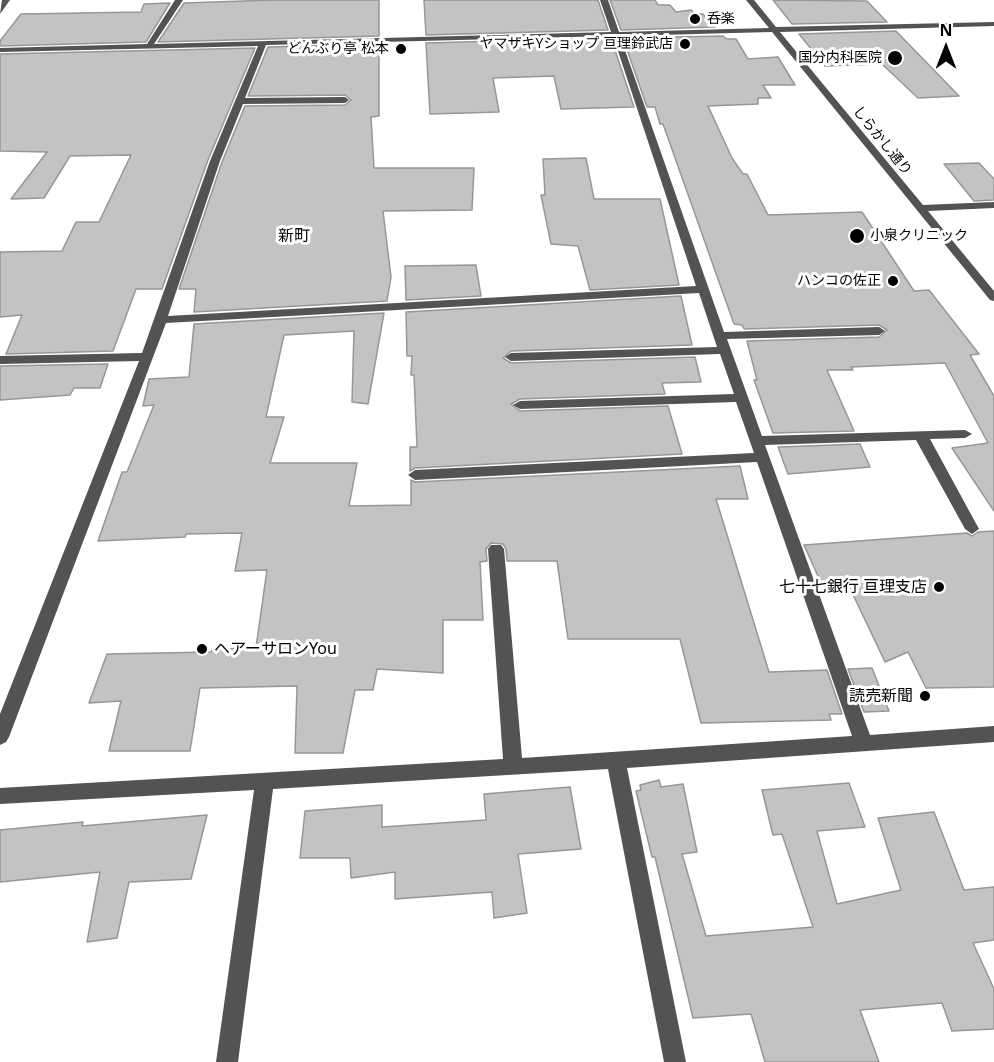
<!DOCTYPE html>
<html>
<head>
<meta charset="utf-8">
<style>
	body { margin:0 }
	#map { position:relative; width:994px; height:1062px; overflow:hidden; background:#fff; font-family:"Noto Sans",sans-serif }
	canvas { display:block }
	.north { position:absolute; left:916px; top:18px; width:60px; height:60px; -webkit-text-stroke:4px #fff; paint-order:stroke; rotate:0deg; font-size:16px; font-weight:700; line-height:24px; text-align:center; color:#000 }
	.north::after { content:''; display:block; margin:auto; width:21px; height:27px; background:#000; clip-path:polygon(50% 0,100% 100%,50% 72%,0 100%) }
</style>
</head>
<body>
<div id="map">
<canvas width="994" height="1062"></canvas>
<div class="north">N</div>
</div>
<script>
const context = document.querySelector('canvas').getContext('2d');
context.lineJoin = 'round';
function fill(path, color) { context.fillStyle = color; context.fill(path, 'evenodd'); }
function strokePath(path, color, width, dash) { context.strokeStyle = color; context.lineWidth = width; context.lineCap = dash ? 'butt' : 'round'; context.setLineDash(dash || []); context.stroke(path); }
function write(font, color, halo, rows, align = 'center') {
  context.font = font + ' "Noto Sans","Noto Sans JP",sans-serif'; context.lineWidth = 6; context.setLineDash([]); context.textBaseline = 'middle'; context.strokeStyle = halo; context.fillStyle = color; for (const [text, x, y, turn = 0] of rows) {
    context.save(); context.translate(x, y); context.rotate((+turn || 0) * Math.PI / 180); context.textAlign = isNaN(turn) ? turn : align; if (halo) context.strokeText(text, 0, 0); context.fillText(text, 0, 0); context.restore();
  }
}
const building = new Path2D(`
	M 273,0 L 379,0 L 379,36 L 158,42 L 184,3 Z
	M 424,0 L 598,0 L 608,30 L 426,35 Z
	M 610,0 L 655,0 L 658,5 L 670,5 L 676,12 L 691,10 L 695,14 L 703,14 L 715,27 L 621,30 Z
	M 773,0 L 867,1 L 887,22 L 792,24 Z
	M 170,3 L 146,42 L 0,46 L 0,41 L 21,14 L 141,12 L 144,4 Z
	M 896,31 L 959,96 L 918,98 L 882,64 L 825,66 L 799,34 Z
	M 723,36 L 727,39 L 736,39 L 748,59 L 778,57 L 795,85 L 763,85 L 771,98 L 758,98 L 758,104 L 708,106 L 732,158 L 743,174 L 747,174 L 768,215 L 862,212 L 914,291 L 929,290 L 979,354 L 970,355 L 994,396 L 994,511 L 952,448 L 988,443 L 945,363 L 851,367 L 853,370 L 827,370 L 854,431 L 773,433 L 754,380 L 757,380 L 747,341 L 879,337 L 887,330 L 879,325 L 744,329 L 742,325 L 734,324 L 663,124 L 660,124 L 655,107 L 647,107 L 623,38 Z
	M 611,38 L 634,107 L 561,109 L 554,76 L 493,78 L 499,112 L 430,114 L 426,43 Z
	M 379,44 L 379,116 L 371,117 L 374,168 L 474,168 L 472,210 L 383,211 L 391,277 L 387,301 L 194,312 L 196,289 L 179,289 L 222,162 L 245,106 L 345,105 L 351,100 L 345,95 L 248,96 L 268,47 Z
	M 255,48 L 208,160 L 162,289 L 136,289 L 113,351 L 6,354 L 22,315 L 0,317 L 0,252 L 62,251 L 76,222 L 99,222 L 131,155 L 70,156 L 44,198 L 11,199 L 47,152 L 0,151 L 0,54 Z
	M 586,158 L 594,199 L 660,199 L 679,285 L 590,290 L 578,246 L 551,244 L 541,195 L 545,195 L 543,159 Z
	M 979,163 L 994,179 L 994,200 L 974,201 L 944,164 Z
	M 476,265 L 481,296 L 406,300 L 405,266 Z
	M 681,296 L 692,345 L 511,351 L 503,358 L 511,363 L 695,357 L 701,382 L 662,383 L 665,394 L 520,399 L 511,404 L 520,411 L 668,406 L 682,454 L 415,468 L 410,471 L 410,447 L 417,447 L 414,375 L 411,375 L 412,356 L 407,356 L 406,312 Z
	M 384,313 L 368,404 L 352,402 L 354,331 L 284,335 L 266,417 L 284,417 L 270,463 L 357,463 L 349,506 L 411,505 L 411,480 L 415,482 L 740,466 L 748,499 L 716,499 L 769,672 L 827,670 L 842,714 L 829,714 L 831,720 L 701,723 L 680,639 L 568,639 L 557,561 L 507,561 L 506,549 L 503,544 L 491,543 L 486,549 L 487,561 L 480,562 L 483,620 L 443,620 L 443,673 L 377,669 L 373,690 L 355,690 L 343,753 L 295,753 L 297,686 L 200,688 L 190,751 L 109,751 L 121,701 L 89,703 L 107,654 L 211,652 L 212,650 L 256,647 L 267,570 L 235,571 L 242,533 L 186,534 L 185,537 L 98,541 L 122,472 L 127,472 L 154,405 L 143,406 L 149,379 L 189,377 L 194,324 Z
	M 108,364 L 100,388 L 74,388 L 70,395 L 0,400 L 0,366 Z
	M 860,444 L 870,467 L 788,474 L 778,447 Z
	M 994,531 L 994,687 L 926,688 L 908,652 L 885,662 L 848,584 L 822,585 L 804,545 L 967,533 L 972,536 L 978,532 Z
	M 872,668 L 889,711 L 864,712 L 848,669 Z
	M 659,780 L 661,787 L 683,784 L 697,852 L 682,854 L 706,936 L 813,927 L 782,834 L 773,835 L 762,790 L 849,783 L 865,827 L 817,831 L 837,904 L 901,890 L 878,818 L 934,812 L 964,890 L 994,887 L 994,940 L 973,943 L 994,989 L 994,1029 L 952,1031 L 942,1003 L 860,1010 L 879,1062 L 765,1062 L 751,1014 L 693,1018 L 655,857 L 652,857 L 636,791 L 641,790 L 640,785 Z
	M 570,787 L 581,849 L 518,854 L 527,913 L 494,918 L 492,892 L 395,899 L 395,872 L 351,878 L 350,858 L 300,858 L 305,811 L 382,805 L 382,827 L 486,820 L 484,794 Z
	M 207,815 L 191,879 L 129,882 L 117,938 L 87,942 L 100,872 L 0,882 L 0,830 L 83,822 L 82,826 Z`);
const minor = new Path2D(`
	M 2,0 L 10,0 L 0,14 Z
	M 175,0 L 183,0 L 154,44 L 611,32 L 600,0 L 608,0 L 619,32 L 769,28 L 746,0 L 754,0 L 776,27 L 994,22 L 994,26 L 780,32 L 923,205 L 994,202 L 994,208 L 928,211 L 994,291 L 994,301 L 990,300 L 772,32 L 620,36 L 724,332 L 879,327 L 885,331 L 879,335 L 727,339 L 762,436 L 965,430 L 972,434 L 965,438 L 930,439 L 979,529 L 972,534 L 965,529 L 916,440 L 765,445 L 870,735 L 994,726 L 994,742 L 627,768 L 686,1062 L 664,1062 L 608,769 L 273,789 L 238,1062 L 216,1062 L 254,790 L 0,804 L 0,788 L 503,759 L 488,549 L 491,545 L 501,545 L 504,549 L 522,758 L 852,736 L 757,462 L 415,480 L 408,475 L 415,470 L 754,453 L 736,402 L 520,409 L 513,405 L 520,401 L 734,394 L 720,354 L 511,361 L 505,357 L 511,353 L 717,347 L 699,293 L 166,323 L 9,737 L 6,742 L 0,745 L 0,714 L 139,361 L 0,364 L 0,356 L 142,353 L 210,161 L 258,46 L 0,52 L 0,48 L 147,44 ZM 613,36 L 696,286 L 168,316 L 220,161 L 243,104 L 345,103 L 349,100 L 345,97 L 245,98 L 266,45 Z`);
const markers = [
	[695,19,6,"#000"],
	[685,44,6,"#000"],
	[401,49,6,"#000"],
	[895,58,8,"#000"],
	[857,236,8,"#000"],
	[893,281,6,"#000"],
	[939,587,6,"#000"],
	[202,649,6,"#000"],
	[925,696,6,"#000"]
];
const farPoinames = [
	["呑楽",707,19,"left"],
	["ヤマザキYショップ 亘理鈴武店",673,44],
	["どんぶり亭 松本",389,49],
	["国分内科医院",882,58],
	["小泉クリニック",870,236,"left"],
	["ハンコの佐正",881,281]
];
const farStreetnames = [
	["しらかし通り",882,141,51]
];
const farQuarternames = [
	["新町",294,236]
];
const poiNames = [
	["七十七銀行 亘理支店",927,587],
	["ヘアーサロンYou",214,649,"left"],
	["読売新聞",913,696]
];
fill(building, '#c3c3c3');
strokePath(building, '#979797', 1.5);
fill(minor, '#535353');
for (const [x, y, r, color] of markers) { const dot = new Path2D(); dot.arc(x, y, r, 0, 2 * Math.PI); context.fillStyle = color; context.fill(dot); strokePath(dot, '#fff', 2); }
write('14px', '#000', '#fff', farPoinames, 'right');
write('14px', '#000', '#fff', farStreetnames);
write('16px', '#000', '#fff', farQuarternames);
write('16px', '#000', '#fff', poiNames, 'right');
</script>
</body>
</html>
